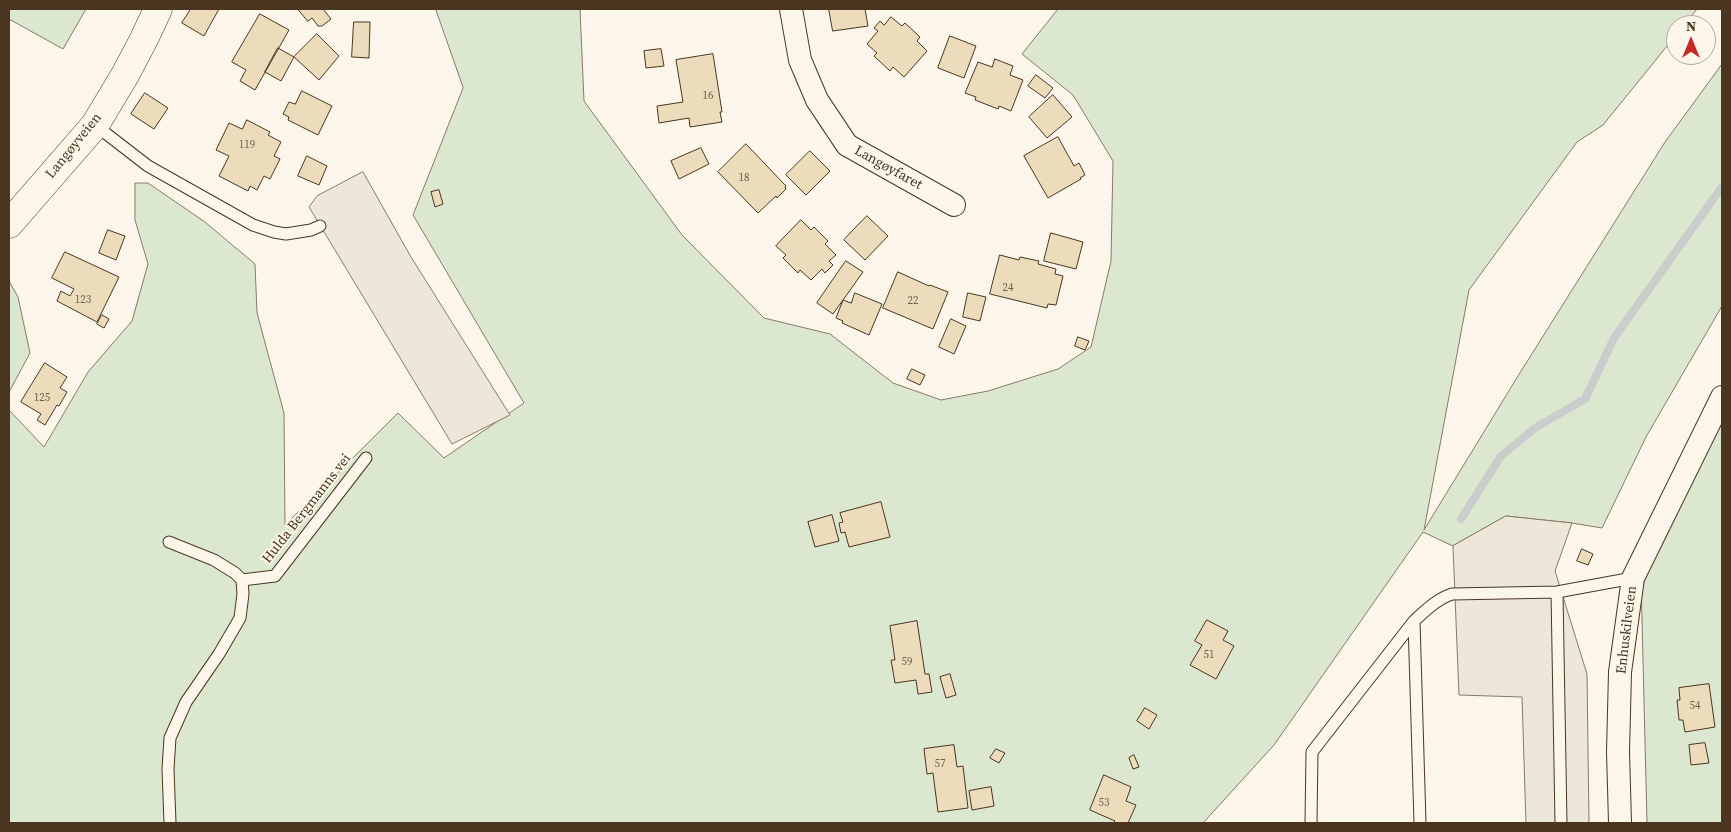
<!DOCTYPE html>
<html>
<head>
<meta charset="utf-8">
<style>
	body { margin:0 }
	#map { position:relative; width:1731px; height:832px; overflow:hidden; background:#fbf6e9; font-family:"Source Serif 4",serif }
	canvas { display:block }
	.frame { position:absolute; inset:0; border:10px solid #4a3520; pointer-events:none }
	.north { position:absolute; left:1666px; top:15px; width:50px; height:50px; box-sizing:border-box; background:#fbf6e9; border:1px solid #b4a999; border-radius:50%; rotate:0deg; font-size:14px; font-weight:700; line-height:20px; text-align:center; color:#4a3520 }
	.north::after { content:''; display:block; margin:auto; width:18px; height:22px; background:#c62828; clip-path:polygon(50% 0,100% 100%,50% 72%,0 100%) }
</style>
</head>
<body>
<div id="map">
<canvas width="1731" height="832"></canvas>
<div class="frame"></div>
<div class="north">N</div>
</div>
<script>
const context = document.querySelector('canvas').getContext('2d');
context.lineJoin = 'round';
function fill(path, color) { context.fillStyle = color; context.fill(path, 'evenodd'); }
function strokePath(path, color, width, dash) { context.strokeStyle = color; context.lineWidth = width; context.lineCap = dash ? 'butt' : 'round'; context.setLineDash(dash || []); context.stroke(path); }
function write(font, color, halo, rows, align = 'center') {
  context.font = font + ' "Source Serif 4",serif'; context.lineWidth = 4; context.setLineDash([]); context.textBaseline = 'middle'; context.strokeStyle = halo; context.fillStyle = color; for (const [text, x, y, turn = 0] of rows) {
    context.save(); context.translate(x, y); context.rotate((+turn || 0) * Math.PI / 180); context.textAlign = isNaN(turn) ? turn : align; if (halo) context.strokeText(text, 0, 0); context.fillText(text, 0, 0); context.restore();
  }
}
const green = new Path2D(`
	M 9,9 L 86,9 L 63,49 L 9,19 Z
	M 436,9 L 580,9 L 584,101 L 682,235 L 764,318 L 830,334 L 893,383 L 941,400 L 988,391 L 1058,369 L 1091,347 L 1111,261 L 1113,161 L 1073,95 L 1022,54 L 1058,9 L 1697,9 L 1684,25 L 1676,25 L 1676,35 L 1603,125 L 1577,142 L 1469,290 L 1424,530 L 1518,376 L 1665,142 L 1722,64 L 1722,306 L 1646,437 L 1602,528 L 1572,523 L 1506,516 L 1453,546 L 1423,532 L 1274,745 L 1203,823 L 9,823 L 9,410 L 44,447 L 88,372 L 132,321 L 148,264 L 135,220 L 135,183 L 148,183 L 205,222 L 255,264 L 257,313 L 284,413 L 285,525 L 398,413 L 444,458 L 524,403 L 413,215 L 463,88 Z
	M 9,281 L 18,297 L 30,353 L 9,392 Z
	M 1722,421 L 1722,823 L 1647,823 L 1641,580 Z`);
const parking = new Path2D(`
	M 363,172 L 411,257 L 510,415 L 452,444 L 309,207 L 317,196 Z
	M 1506,516 L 1572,523 L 1555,571 L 1587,674 L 1589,823 L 1526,823 L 1522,697 L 1459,695 L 1453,546 Z`);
const stream = new Path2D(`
	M 1461,519 L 1501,456 L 1535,428 L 1585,399 L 1614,338 L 1722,187`);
const building = new Path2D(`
	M 191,9 L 219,9 L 204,36 L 182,23 Z
	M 298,9 L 323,9 L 331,19 L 322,26 L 318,26 L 312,18 L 308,21 Z
	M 829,9 L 865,9 L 868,26 L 833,31 Z
	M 260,14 L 289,30 L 255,90 L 240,81 L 246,70 L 232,62 Z
	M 891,17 L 902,26 L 905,23 L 920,37 L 917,41 L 927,51 L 904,77 L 893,67 L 890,71 L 874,56 L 877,53 L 867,44 L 878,31 L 874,28 L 880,21 L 884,25 Z
	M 354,22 L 370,22 L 369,58 L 352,57 Z
	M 317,34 L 339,56 L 319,80 L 294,57 Z
	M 950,36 L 976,46 L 964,78 L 938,68 Z
	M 278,48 L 294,57 L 281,81 L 265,72 Z
	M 661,49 L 664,66 L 646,68 L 644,51 Z
	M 713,54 L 722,112 L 720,112 L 722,122 L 690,127 L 689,118 L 659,123 L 657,106 L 683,102 L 676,60 Z
	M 995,59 L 1013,66 L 1010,75 L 1023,80 L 1011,111 L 999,106 L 998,109 L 975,100 L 976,97 L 965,93 L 978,62 L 992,67 Z
	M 1036,75 L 1053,88 L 1045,98 L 1028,86 Z
	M 302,91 L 332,106 L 318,135 L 288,120 L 289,117 L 283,114 L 289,102 L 295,104 Z
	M 145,93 L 168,108 L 154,129 L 131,114 Z
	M 1053,95 L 1072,117 L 1047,138 L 1029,117 Z
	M 247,120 L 270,132 L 268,135 L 281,142 L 274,156 L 280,159 L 270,179 L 264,176 L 257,190 L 250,186 L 248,191 L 219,176 L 229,156 L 216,150 L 229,123 L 242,129 Z
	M 1058,137 L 1074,166 L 1079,163 L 1085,175 L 1080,178 L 1081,179 L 1048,198 L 1024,156 Z
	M 746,144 L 786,186 L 785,187 L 786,189 L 777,198 L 776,196 L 758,213 L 718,172 Z
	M 701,148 L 709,164 L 679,179 L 671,161 Z
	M 810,151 L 830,171 L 806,195 L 786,175 Z
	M 307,156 L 327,166 L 319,185 L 298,176 Z
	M 439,190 L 443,204 L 435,207 L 431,192 Z
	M 867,216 L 888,236 L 865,260 L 844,240 Z
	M 801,220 L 811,230 L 814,227 L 828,241 L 825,244 L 836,255 L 829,261 L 833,265 L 825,273 L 822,269 L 811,280 L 800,270 L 798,273 L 783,258 L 786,255 L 776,246 Z
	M 108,230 L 125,236 L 116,260 L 99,253 Z
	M 1051,233 L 1083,242 L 1076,269 L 1044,261 Z
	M 65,252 L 119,277 L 97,322 L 57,301 L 61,291 L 70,296 L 74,289 L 52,278 Z
	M 1000,255 L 1019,260 L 1020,257 L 1039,261 L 1038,264 L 1056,269 L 1055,274 L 1063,276 L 1056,305 L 1048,304 L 1047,308 L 990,294 Z
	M 846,261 L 863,272 L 833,314 L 817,303 Z
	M 898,272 L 929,286 L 930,285 L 948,292 L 933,329 L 883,308 Z
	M 855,293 L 882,304 L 869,335 L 842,323 L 843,321 L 836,318 L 843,300 L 851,303 Z
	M 968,293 L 986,297 L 980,321 L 963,317 Z
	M 102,315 L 109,319 L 104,328 L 97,324 Z
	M 951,319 L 966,326 L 954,354 L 939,347 Z
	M 1078,337 L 1089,341 L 1085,350 L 1075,346 Z
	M 45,363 L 67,377 L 60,388 L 67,392 L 59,406 L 57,405 L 45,425 L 37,420 L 41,414 L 21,402 Z
	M 912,369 L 925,375 L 920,385 L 907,379 Z
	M 881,502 L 890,537 L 849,547 L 845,532 L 841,533 L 839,523 L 843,522 L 840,513 Z
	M 832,515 L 839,541 L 815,547 L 808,522 Z
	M 1582,549 L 1593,554 L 1588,565 L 1577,561 Z
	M 1207,620 L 1228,631 L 1223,640 L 1234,646 L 1216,679 L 1190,665 L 1202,645 L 1195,641 Z
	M 917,621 L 925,674 L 929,674 L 932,692 L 918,694 L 916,680 L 895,683 L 891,660 L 895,660 L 890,626 Z
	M 950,674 L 956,695 L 946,698 L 940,677 Z
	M 1709,684 L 1715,727 L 1685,732 L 1683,720 L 1679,720 L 1677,700 L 1680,700 L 1679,688 Z
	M 1145,708 L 1157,715 L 1149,729 L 1137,721 Z
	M 1705,743 L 1709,763 L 1691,765 L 1689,745 Z
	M 954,745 L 957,767 L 963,766 L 968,808 L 938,812 L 933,773 L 927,774 L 924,749 Z
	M 996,749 L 1005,753 L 999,763 L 990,758 Z
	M 1134,755 L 1139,767 L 1133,769 L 1129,758 Z
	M 1104,775 L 1131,787 L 1126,801 L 1136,805 L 1128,823 L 1113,823 L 1115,821 L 1090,810 Z
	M 991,787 L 994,806 L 972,810 L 969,791 Z`);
const service = new Path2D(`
	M 95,125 L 148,166 L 253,225 L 274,232 L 286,234 L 311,230 L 320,226
	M 169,542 L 214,560 L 235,573 L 242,580 L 243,594 L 240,618 L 219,654 L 186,702 L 170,738 L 168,769 L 170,823
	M 242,580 L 275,576 L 366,458
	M 1557,592 L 1561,823
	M 1414,621 L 1420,823
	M 1311,823 L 1312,752 L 1414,621 C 1426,610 1437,599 1452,594 L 1557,592 L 1633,578`);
const minor = new Path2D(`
	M 791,9 L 800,60 L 817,100 L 847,145 L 954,205
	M 1620,823 L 1618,752 L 1620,672 L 1633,578 L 1722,397`);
const secondary = new Path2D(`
	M 9,224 L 95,125 L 125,75 L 144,39 L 158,9`);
const numberNames = [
	["16",708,96],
	["119",247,145],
	["18",744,178],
	["24",1008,288],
	["123",83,300],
	["22",913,301],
	["125",42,398],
	["51",1209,655],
	["59",907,662],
	["54",1695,706],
	["57",940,764],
	["53",1104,803]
];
const streetNames = [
	["Langøyveien",74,146,-51],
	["Langøyfaret",888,168,29],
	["Hulda Bergmanns vei",307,509,-52],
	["Enhuskilveien",1627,630,-83]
];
fill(green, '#dce7d0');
strokePath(green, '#887966', 1);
fill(parking, '#ede7d9');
strokePath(parking, '#887966', 1);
strokePath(stream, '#c9cecd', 8);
fill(building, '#ecdcbc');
strokePath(building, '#4a3520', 1);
strokePath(service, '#4a3520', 13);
strokePath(minor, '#4a3520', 24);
strokePath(secondary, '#4a3520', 29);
strokePath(service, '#fbf6e9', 11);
strokePath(minor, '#fbf6e9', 22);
strokePath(secondary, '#fbf6e9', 28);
write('11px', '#725f47', null, numberNames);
write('14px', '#4a3520', '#fbf6e9', streetNames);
</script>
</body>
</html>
